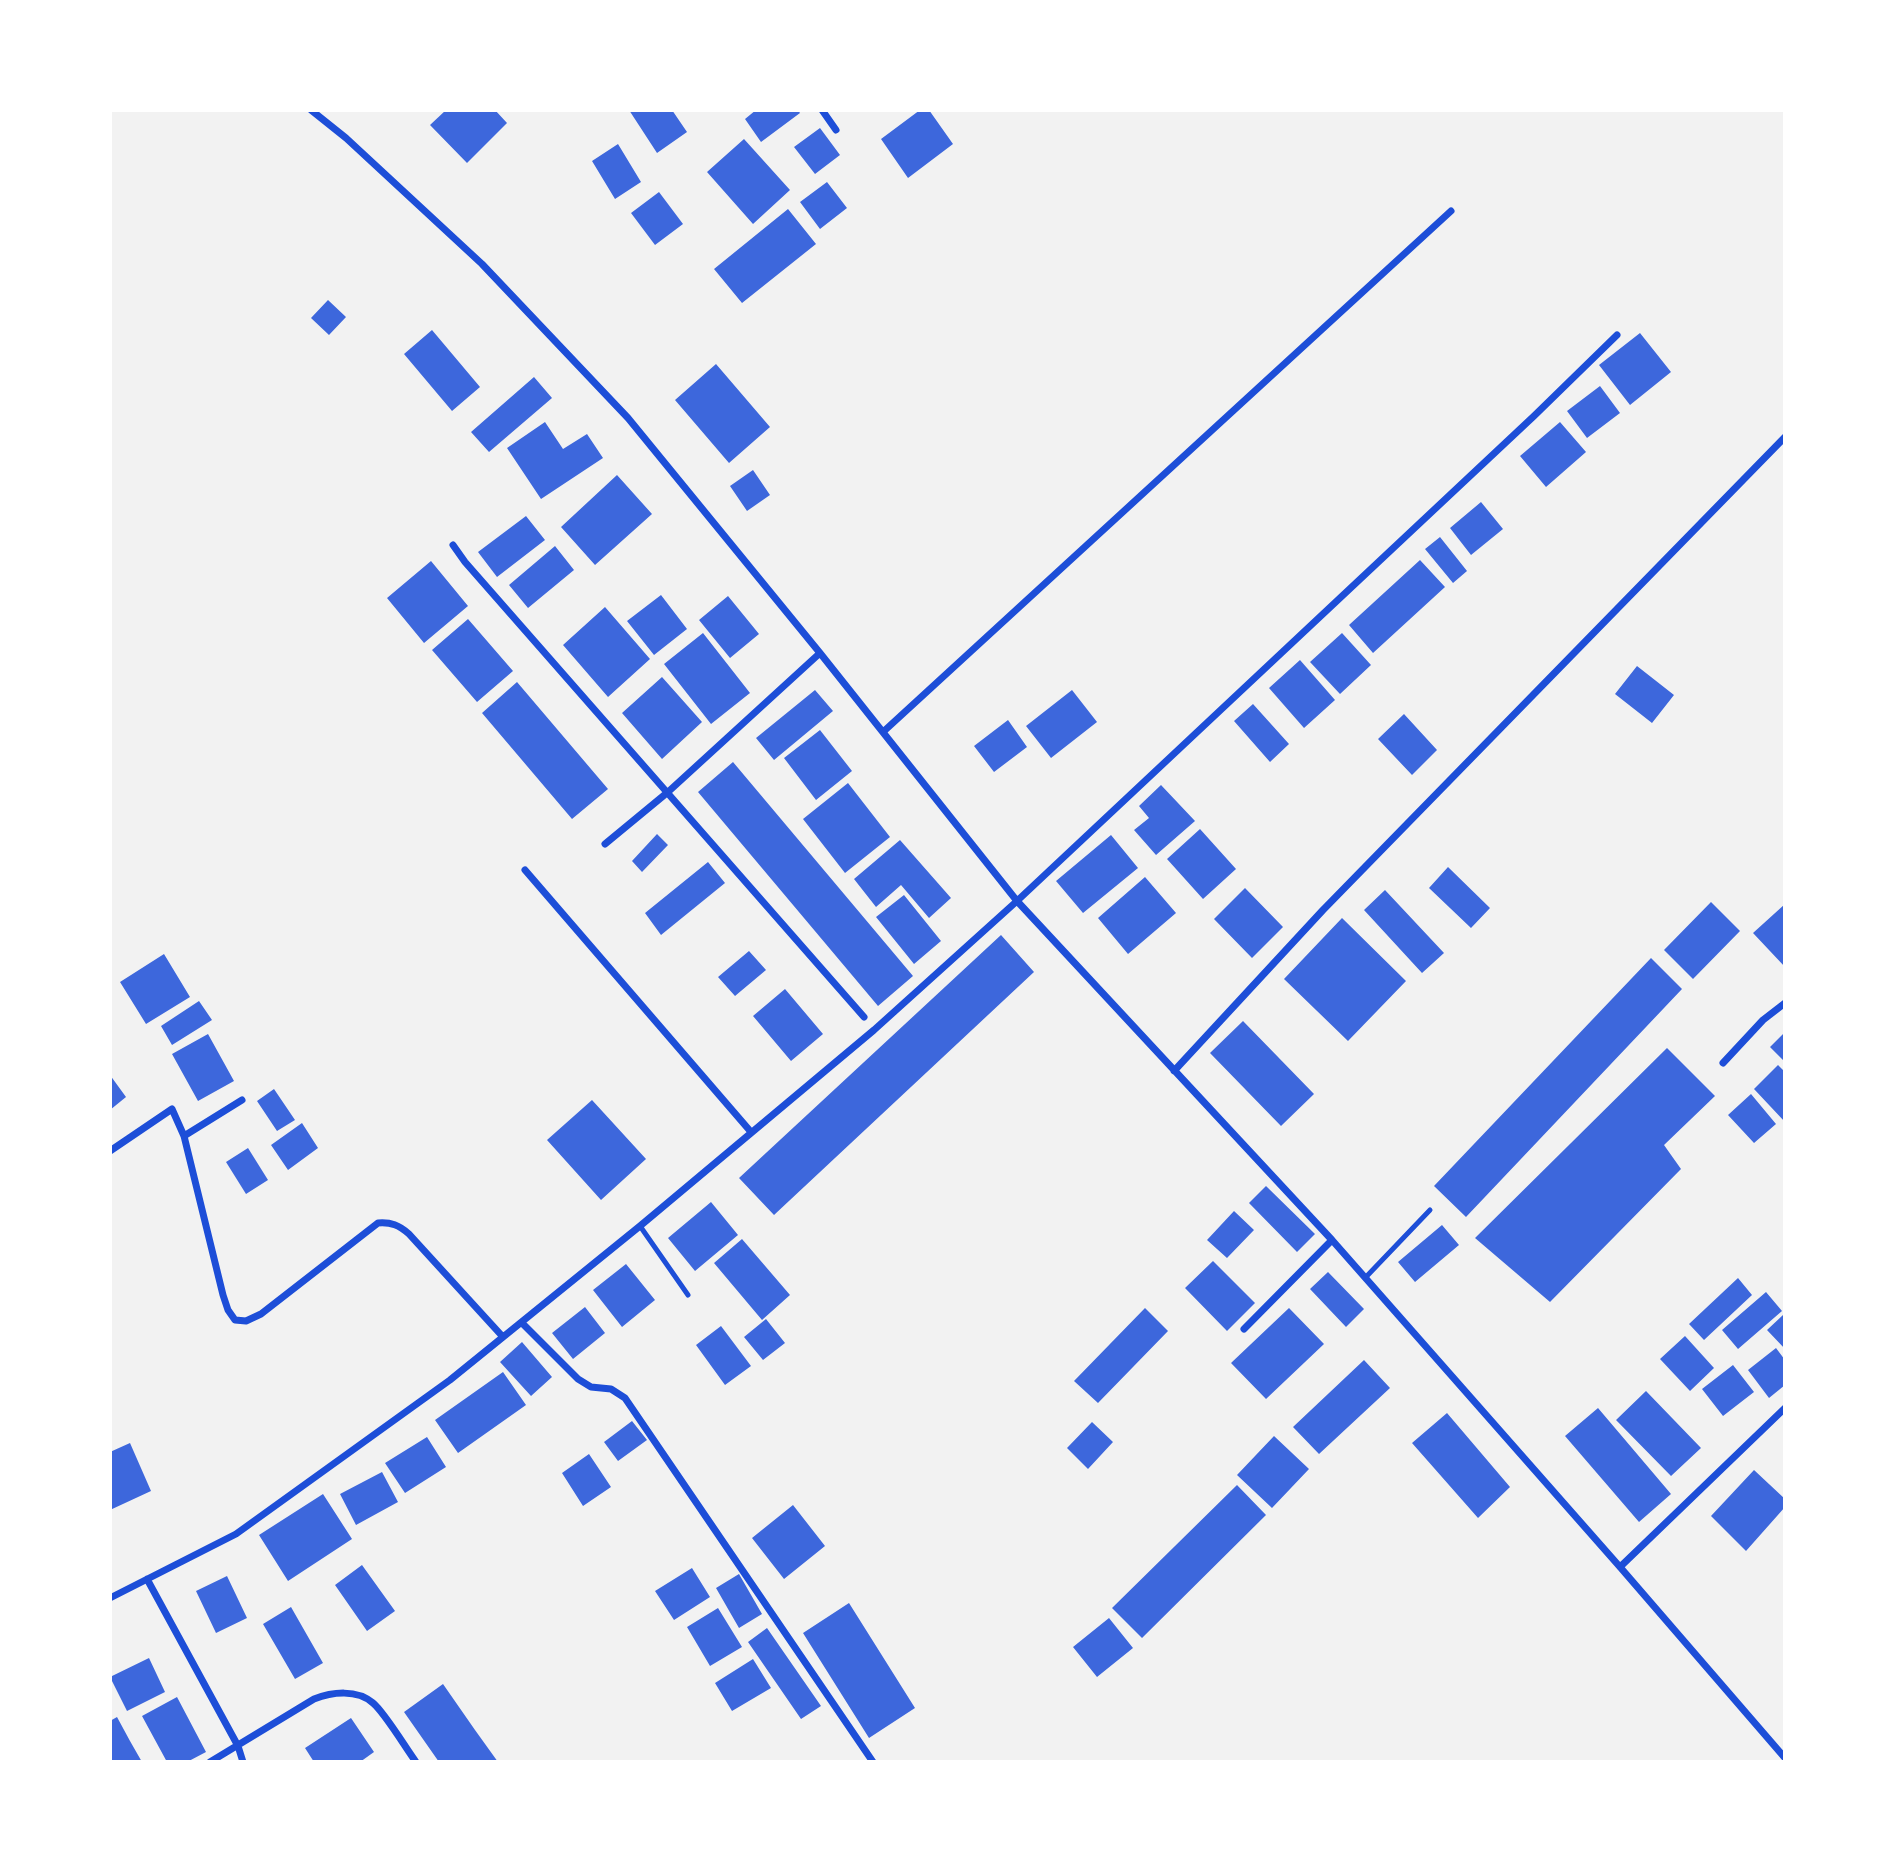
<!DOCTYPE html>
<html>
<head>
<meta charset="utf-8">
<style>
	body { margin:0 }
	#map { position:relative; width:1895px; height:1872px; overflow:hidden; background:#f2f2f2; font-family:"Alegreya Sans",sans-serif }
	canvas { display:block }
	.frame { position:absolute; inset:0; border:112px solid #fff; pointer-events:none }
</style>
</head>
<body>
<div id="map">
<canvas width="1895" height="1872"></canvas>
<div class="frame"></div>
</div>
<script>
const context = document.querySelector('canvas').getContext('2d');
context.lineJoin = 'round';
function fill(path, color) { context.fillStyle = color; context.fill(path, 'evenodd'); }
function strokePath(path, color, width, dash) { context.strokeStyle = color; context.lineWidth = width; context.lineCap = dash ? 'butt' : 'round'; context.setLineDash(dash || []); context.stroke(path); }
const building = new Path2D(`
	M 446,110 L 495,110 L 507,123 L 467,163 L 430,125 Z
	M 629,110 L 672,110 L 687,132 L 657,153 Z
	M 756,110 L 798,110 L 800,113 L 761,142 L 745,119 Z
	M 920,110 L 929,110 L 953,144 L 908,178 L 881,139 Z
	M 820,128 L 840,155 L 815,174 L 794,147 Z
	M 744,139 L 790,190 L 753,224 L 707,172 Z
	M 618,144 L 641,182 L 615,199 L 592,161 Z
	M 827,182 L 847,208 L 820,229 L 800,202 Z
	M 659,192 L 683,224 L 655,245 L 631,213 Z
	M 788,209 L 816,244 L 742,303 L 714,269 Z
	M 328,300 L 346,317 L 329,335 L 311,318 Z
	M 432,330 L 480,387 L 452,411 L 404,354 Z
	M 1640,333 L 1671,372 L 1630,405 L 1599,365 Z
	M 716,364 L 770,427 L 729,463 L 675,400 Z
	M 534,377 L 552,398 L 489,452 L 471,432 Z
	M 1600,386 L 1620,413 L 1587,438 L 1567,411 Z
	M 545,422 L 563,449 L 587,434 L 603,458 L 541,499 L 507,448 Z
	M 1560,422 L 1586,452 L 1546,487 L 1520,456 Z
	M 753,470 L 770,495 L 747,511 L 730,486 Z
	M 617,475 L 652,514 L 595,565 L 561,527 Z
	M 1481,502 L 1503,529 L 1471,555 L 1450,528 Z
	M 526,516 L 545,540 L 497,577 L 478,552 Z
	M 1440,537 L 1467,571 L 1453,583 L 1425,549 Z
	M 555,546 L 574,570 L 528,608 L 509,585 Z
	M 1420,560 L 1445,587 L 1373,653 L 1349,625 Z
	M 431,561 L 468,606 L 424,643 L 387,598 Z
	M 661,595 L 687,629 L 654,655 L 627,621 Z
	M 728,596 L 759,634 L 730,658 L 699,620 Z
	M 605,607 L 650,659 L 608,697 L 563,645 Z
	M 468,619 L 513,671 L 477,702 L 432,650 Z
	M 703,633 L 750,693 L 711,724 L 664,664 Z
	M 1342,633 L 1371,665 L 1340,694 L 1310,662 Z
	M 1300,660 L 1335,700 L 1304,728 L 1269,688 Z
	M 1637,666 L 1674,695 L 1652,723 L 1615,694 Z
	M 662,677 L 702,722 L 662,759 L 622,713 Z
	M 517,682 L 608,789 L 572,819 L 482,713 Z
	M 815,690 L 833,711 L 774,760 L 756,738 Z
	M 1072,690 L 1097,722 L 1051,758 L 1026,726 Z
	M 1253,704 L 1289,744 L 1270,762 L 1234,721 Z
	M 1404,714 L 1437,750 L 1412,775 L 1378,739 Z
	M 1008,720 L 1027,747 L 994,772 L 974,746 Z
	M 820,730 L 852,771 L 816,800 L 784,758 Z
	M 733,762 L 913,976 L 878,1006 L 698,792 Z
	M 848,783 L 890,837 L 845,873 L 803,819 Z
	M 1161,785 L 1195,821 L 1156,855 L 1134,830 L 1149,818 L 1139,806 Z
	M 1200,829 L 1236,869 L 1203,899 L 1167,859 Z
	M 657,834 L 668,845 L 642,872 L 632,861 Z
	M 1111,835 L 1138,868 L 1083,913 L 1056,881 Z
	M 900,840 L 951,898 L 929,918 L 901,885 L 876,907 L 854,879 Z
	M 708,862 L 725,883 L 661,935 L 645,913 Z
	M 1448,867 L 1490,908 L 1471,928 L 1429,888 Z
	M 1145,877 L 1176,913 L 1128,954 L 1098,918 Z
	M 1245,888 L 1283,927 L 1252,958 L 1214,919 Z
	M 1385,890 L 1444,953 L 1422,973 L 1364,910 Z
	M 904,895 L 941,941 L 914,964 L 876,917 Z
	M 1711,902 L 1740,931 L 1693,979 L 1664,950 Z
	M 1785,904 L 1785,967 L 1753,933 Z
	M 1342,918 L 1406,981 L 1348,1041 L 1284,979 Z
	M 1001,935 L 1034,972 L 774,1215 L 739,1178 Z
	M 749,951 L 766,970 L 735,996 L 718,977 Z
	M 164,954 L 190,997 L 146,1024 L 120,982 Z
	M 1651,958 L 1682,989 L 1466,1217 L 1434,1186 Z
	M 785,989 L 823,1034 L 791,1061 L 753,1016 Z
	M 199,1001 L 212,1020 L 172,1045 L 161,1026 Z
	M 1243,1021 L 1314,1094 L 1281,1126 L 1210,1053 Z
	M 1785,1032 L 1785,1062 L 1770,1047 Z
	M 208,1034 L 234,1081 L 198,1101 L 172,1054 Z
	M 1667,1048 L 1715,1096 L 1664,1145 L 1681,1169 L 1550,1302 L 1475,1238 Z
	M 1778,1065 L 1785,1072 L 1785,1122 L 1754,1089 Z
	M 110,1075 L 126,1097 L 110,1110 Z
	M 274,1089 L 295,1120 L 277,1131 L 257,1101 Z
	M 1751,1094 L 1776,1124 L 1754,1143 L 1728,1115 Z
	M 592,1100 L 646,1159 L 601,1200 L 547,1140 Z
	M 302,1123 L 318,1148 L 288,1170 L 271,1145 Z
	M 248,1148 L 268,1180 L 246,1194 L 226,1162 Z
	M 1266,1186 L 1315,1234 L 1297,1252 L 1249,1203 Z
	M 711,1202 L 738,1235 L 695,1271 L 668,1238 Z
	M 1234,1211 L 1254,1230 L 1227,1258 L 1207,1240 Z
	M 1442,1225 L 1459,1245 L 1415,1282 L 1398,1262 Z
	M 742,1239 L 790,1295 L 762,1320 L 714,1263 Z
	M 1213,1261 L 1255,1303 L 1227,1331 L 1185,1288 Z
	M 626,1264 L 655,1300 L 622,1327 L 593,1290 Z
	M 1328,1272 L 1364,1309 L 1346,1327 L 1310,1289 Z
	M 1738,1278 L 1752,1295 L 1704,1340 L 1689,1324 Z
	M 1766,1292 L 1782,1311 L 1738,1349 L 1722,1330 Z
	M 585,1307 L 605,1333 L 573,1359 L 552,1333 Z
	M 1145,1308 L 1168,1331 L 1098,1403 L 1074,1381 Z
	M 1289,1308 L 1324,1344 L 1266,1399 L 1231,1363 Z
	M 1783,1315 L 1785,1317 L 1785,1349 L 1767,1330 Z
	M 766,1319 L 785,1343 L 763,1360 L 744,1337 Z
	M 721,1326 L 751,1366 L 725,1385 L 696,1345 Z
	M 1685,1336 L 1714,1368 L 1690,1391 L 1660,1359 Z
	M 522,1342 L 552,1377 L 531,1396 L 500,1362 Z
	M 1776,1348 L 1785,1360 L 1785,1385 L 1769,1398 L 1748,1370 Z
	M 1364,1360 L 1390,1388 L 1319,1454 L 1293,1427 Z
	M 1733,1365 L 1754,1392 L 1723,1416 L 1702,1389 Z
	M 503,1372 L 526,1405 L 458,1453 L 435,1420 Z
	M 1646,1391 L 1701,1448 L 1671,1476 L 1616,1420 Z
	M 1598,1408 L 1671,1494 L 1639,1522 L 1565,1436 Z
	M 1447,1413 L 1510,1487 L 1478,1518 L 1412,1443 Z
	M 632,1421 L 647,1440 L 618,1461 L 604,1442 Z
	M 1092,1422 L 1113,1442 L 1088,1469 L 1067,1448 Z
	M 1274,1436 L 1309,1469 L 1272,1508 L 1237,1475 Z
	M 427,1437 L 446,1467 L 405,1493 L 385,1463 Z
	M 130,1443 L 151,1491 L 110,1510 L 110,1452 Z
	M 589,1454 L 611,1487 L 583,1506 L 562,1473 Z
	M 1754,1470 L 1785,1499 L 1785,1507 L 1746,1551 L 1711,1516 Z
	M 382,1472 L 398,1502 L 356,1525 L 340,1494 Z
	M 1237,1485 L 1266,1515 L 1142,1638 L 1112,1608 Z
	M 323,1494 L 352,1539 L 288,1581 L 259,1535 Z
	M 793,1505 L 825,1546 L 784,1579 L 752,1538 Z
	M 362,1565 L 395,1611 L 367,1631 L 335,1585 Z
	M 692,1568 L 710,1597 L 674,1620 L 655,1591 Z
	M 739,1574 L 762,1614 L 739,1628 L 716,1588 Z
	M 227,1576 L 247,1618 L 216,1633 L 196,1591 Z
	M 849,1603 L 915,1708 L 869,1738 L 803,1633 Z
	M 291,1607 L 323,1663 L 295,1679 L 263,1624 Z
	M 718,1608 L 742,1647 L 710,1666 L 687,1627 Z
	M 1109,1618 L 1133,1648 L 1097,1677 L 1073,1647 Z
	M 767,1628 L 821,1706 L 801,1719 L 748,1642 Z
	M 149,1658 L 165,1692 L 127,1711 L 110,1677 Z
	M 753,1659 L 771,1688 L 732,1711 L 715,1683 Z
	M 443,1684 L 475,1730 L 498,1762 L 439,1762 L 404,1712 Z
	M 177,1697 L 206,1752 L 187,1762 L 167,1762 L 142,1716 Z
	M 117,1717 L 130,1741 L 142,1762 L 110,1762 L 110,1721 Z
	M 351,1718 L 374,1752 L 360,1762 L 314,1762 L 305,1748 Z`);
const service = new Path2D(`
	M 640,1226 L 688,1295
	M 1365,1278 L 1430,1210`);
const minor = new Path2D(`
	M 311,110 L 346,138 L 482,264 L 628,418 L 820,653 L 1017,901 L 1332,1240 L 1620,1567 L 1785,1758
	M 822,110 L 836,130
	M 453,545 L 465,562 L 864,1017
	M 883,732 L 1451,211
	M 605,844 L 668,792 L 820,653
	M 525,870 L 751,1132
	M 1723,1063 L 1763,1020 L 1785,1003
	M 1174,1071 L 1323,910 L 1785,437
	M 184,1136 L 242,1100
	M 110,1151 L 172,1109 L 184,1136 L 223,1295 L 228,1310 L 235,1320 L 246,1321 L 261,1314 L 378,1223 C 391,1222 399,1225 409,1234 L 503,1337
	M 522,1323 L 578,1379 L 591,1387 L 611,1389 L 625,1398 L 873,1762
	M 1244,1329 L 1332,1240
	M 1620,1567 L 1785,1408
	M 147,1579 L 238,1746 L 243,1762
	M 110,1598 L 236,1534 L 450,1380 L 640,1226 L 874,1030 L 1017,901 L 1534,416 L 1617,335
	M 210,1762 L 314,1699 C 332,1692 357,1689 373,1703 C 385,1713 405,1747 416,1762`);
fill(building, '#3d67dc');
strokePath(service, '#1d4ed8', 5);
strokePath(minor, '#1d4ed8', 7);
</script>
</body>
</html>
